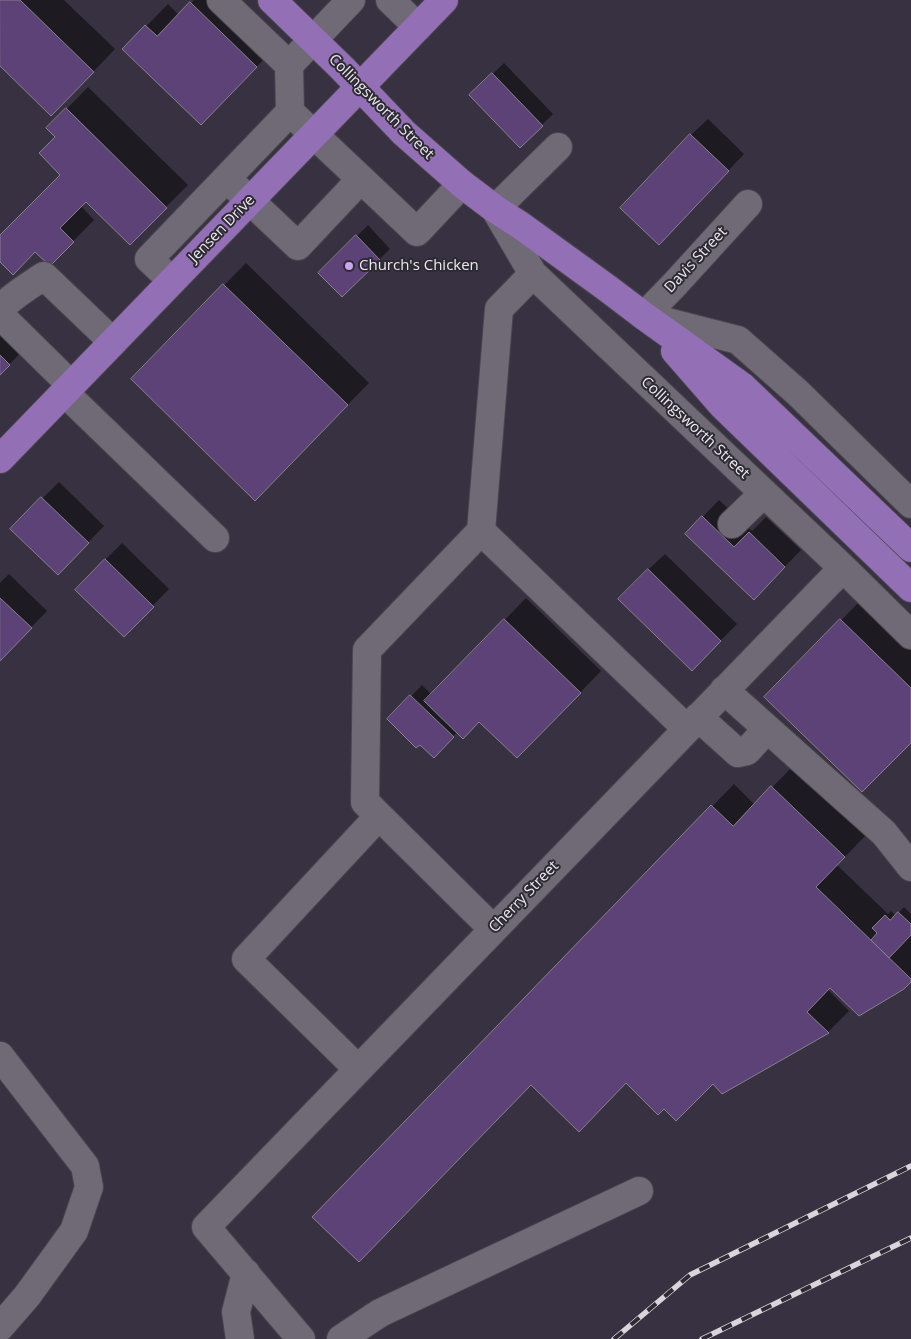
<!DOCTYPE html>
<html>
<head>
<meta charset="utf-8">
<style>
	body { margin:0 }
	canvas { display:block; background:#2e2a34 }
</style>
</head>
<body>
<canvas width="911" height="1339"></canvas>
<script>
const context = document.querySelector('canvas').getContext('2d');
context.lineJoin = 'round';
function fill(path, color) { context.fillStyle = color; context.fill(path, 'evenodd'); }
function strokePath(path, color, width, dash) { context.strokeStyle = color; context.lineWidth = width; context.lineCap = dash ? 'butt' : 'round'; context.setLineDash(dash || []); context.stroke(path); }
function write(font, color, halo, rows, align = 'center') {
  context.font = font + ' "Open Sans",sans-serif'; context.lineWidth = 4; context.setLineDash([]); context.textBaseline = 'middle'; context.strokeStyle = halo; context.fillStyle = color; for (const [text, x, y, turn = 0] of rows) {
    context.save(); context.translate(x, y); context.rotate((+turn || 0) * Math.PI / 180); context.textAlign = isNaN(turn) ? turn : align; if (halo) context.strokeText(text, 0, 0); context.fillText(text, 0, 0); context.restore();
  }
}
const built = new Path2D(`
	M 0,0 L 911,0 L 911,1339 L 0,1339 Z`);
const shadow = new Path2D(`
	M 0,0 L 64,0 L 115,49 L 73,93 L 0,64 Z
	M 194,0 L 231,0 L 278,45 L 222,102 L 124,49 L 168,4 L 179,15 Z
	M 504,63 L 553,114 L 520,146 L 471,95 Z
	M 88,87 L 188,185 L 130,243 L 86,200 L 81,206 L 94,220 L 50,265 L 36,250 L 0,261 L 0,237 L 62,175 L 56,137 L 48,128 Z
	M 708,119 L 744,154 L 675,227 L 691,135 Z
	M 368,225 L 390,249 L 342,295 L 320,273 Z
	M 246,263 L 369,383 L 276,477 L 132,379 Z
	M 0,313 L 31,342 L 0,374 Z
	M 59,482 L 104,526 L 74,557 L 12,529 Z
	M 719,500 L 752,531 L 766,517 L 801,550 L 770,582 L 686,534 Z
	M 122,543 L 169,589 L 124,635 L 105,560 Z
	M 665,554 L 737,624 L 692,669 L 648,570 Z
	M 9,574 L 47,611 L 0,660 L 0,583 Z
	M 526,598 L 601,671 L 539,735 L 480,721 L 457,732 L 434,756 L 420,743 L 389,719 L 422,685 L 432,695 Z
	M 863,598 L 911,645 L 911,741 L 766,697 Z
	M 794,765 L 866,835 L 837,865 L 888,914 L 891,911 L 896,916 L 904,907 L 911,914 L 911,934 L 910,935 L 911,937 L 911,980 L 830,987 L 828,990 L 849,1011 L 828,1032 L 723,1092 L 713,1082 L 664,1108 L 627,1082 L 531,1083 L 314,1217 L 734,784 L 755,805 Z`);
const building = new Path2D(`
	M 0,0 L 20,0 L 94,72 L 51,116 L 0,66 Z
	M 190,2 L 257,67 L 201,125 L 122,49 L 145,25 L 157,36 Z
	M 492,73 L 543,126 L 520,148 L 469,95 Z
	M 66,108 L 167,208 L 130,245 L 86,202 L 60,228 L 74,242 L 50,266 L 35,252 L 13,275 L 0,262 L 0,235 L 60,175 L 39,153 L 55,137 L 46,128 Z
	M 690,134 L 729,171 L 659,245 L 620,208 Z
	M 356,235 L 380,260 L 342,297 L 318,273 Z
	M 223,284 L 348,405 L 255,501 L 131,379 Z
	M 0,355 L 10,365 L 0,375 Z
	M 41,497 L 89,543 L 58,575 L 10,529 Z
	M 702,516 L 734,547 L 749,532 L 785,567 L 754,600 L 685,534 Z
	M 105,559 L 154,607 L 124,637 L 75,590 Z
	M 648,569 L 721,641 L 692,671 L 618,599 Z
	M 0,598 L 32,628 L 0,661 Z
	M 504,619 L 581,693 L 517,758 L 479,722 L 463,739 L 424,701 Z
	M 840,619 L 911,688 L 911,743 L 862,792 L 764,697 Z
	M 410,695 L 454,737 L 434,758 L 420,745 L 416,748 L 387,719 Z
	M 771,786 L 845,857 L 816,887 L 911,979 L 911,982 L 904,989 L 859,1016 L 830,988 L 807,1012 L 829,1033 L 722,1094 L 713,1084 L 676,1121 L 664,1109 L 658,1115 L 626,1083 L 579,1132 L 531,1085 L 359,1262 L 312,1217 L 711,805 L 733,826 Z
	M 898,912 L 911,924 L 911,935 L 889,958 L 871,940 L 877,933 L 872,928 L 885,915 L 890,920 Z`);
const minor = new Path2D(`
	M 221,0 L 289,65
	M 351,0 L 289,65 L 290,112 L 361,179
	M 390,0 L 418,27
	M 558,147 L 495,209 L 533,274 L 843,568 L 911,635
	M 227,179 L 298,246 L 361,179 L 417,232 L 462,184
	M 748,204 L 675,284 L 644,316 L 738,340 L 798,393 L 911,504
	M 172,281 L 149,259 L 290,112
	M 0,309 C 13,295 29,286 44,276 L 113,342
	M 0,315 L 71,385
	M 64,392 L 215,538
	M 732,524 L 764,493
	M 481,531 L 687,729
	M 724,690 L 884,833 L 911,867
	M 698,717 L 738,753 L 747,751 L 767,729
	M 493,929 L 365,802 L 367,650 L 481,531 L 499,309 L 533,274
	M 0,1056 L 85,1166 L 89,1187 L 74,1231 L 27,1296 L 0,1327
	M 358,1069 L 246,959 L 379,816
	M 240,1339 L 236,1312 L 246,1273
	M 301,1339 L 206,1227 L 843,568
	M 341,1339 L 380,1313 L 639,1191`);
const major = new Path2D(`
	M 272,0 L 342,68 L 404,133 L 462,184 L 495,209 L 520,225 L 607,288 L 644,316 L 743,387 L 911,548
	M 675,351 L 723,406 L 911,588
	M 0,459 L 444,0`);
const rail = new Path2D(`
	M 614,1339 L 690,1275 L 911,1166
	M 702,1339 L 911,1238`);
const markers = [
	[349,266,5,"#c8a5ee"]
];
const streetNames = [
	["Collingsworth Street",381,107,45],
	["Jensen Drive",222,229,-46],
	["Davis Street",696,260,-47],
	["Collingsworth Street",695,428,43],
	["Cherry Street",524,897,-46]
];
const poiNames = [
	["Church's Chicken",359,266]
];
fill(built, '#383141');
fill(shadow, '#0007');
fill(building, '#5c4276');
strokePath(building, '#87818d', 1);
strokePath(minor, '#49454e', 30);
strokePath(major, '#49454e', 30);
strokePath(minor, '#6f6a75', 28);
strokePath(major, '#936fb6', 28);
strokePath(rail, '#d8d5dc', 5.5);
strokePath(rail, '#2e2a34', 4, [11]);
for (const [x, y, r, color] of markers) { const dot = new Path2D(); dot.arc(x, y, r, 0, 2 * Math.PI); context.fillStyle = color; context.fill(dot); strokePath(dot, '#2e2a34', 2); }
write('15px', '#ebe8ef', '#2e2a34', streetNames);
write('15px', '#ebe8ef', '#2e2a34', poiNames, 'left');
</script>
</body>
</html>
